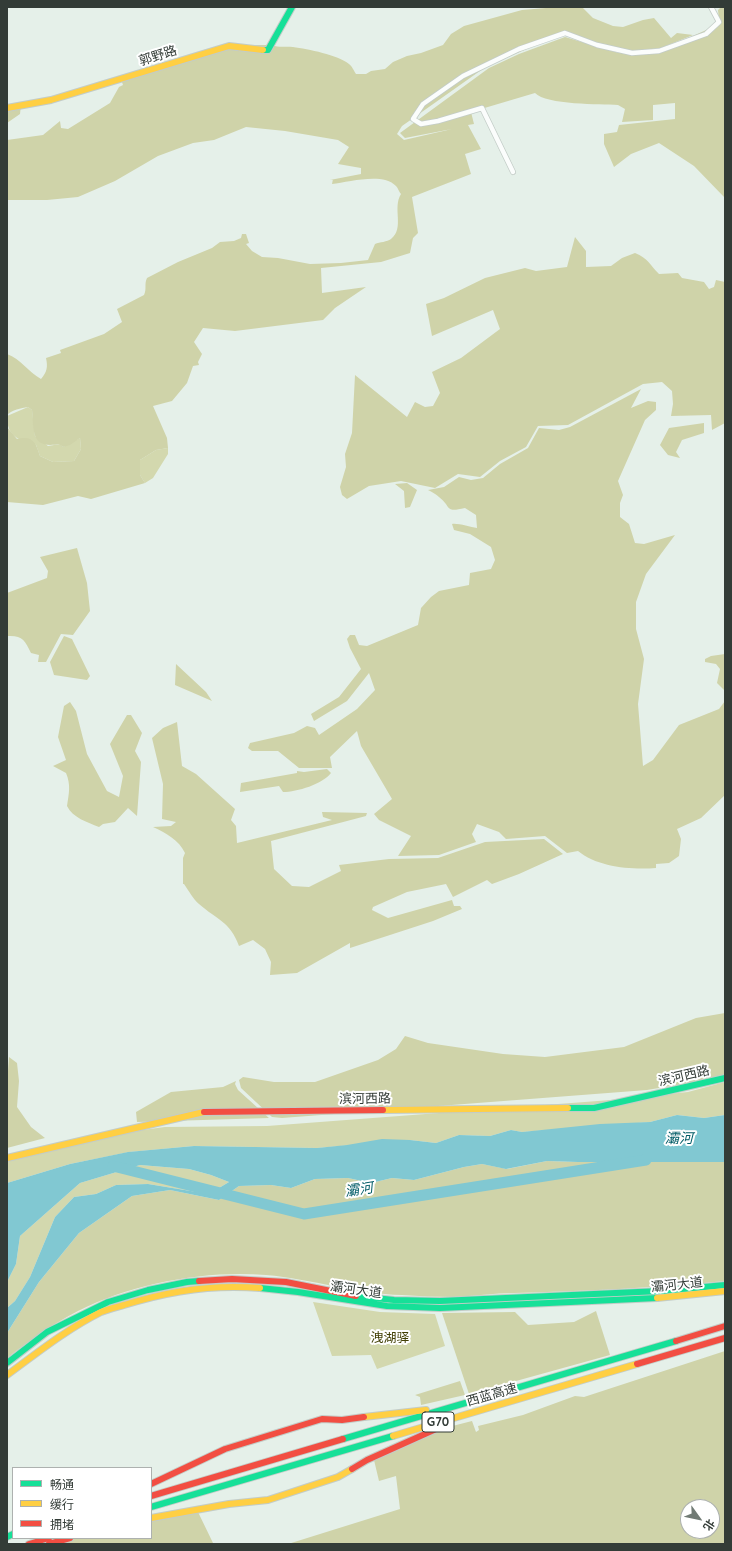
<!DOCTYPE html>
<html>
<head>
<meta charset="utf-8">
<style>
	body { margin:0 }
	#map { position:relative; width:732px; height:1551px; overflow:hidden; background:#e5f0e9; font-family:Quicksand,"Noto Sans SC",sans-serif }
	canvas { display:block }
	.frame { position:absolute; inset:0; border:8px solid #333c37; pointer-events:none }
	.legend { position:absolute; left:12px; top:1467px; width:140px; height:72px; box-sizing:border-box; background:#fff; border:1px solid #adb1af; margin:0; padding:5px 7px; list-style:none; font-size:12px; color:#333c37 }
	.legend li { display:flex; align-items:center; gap:8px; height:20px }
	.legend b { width:20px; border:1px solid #adb1af }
	.north { position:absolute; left:680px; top:1499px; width:40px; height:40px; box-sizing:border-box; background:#fff; border:1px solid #adb1af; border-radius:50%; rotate:123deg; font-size:11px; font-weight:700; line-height:16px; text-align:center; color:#333c37 }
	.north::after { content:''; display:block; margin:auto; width:14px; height:18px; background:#717b75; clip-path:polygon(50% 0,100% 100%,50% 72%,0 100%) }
</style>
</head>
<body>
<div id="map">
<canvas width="732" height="1551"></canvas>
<div class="frame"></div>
<ul class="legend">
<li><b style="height:5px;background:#16e098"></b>畅通</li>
<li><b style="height:5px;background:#ffcf43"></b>缓行</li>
<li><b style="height:5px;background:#f24e42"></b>拥堵</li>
</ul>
<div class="north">北</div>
</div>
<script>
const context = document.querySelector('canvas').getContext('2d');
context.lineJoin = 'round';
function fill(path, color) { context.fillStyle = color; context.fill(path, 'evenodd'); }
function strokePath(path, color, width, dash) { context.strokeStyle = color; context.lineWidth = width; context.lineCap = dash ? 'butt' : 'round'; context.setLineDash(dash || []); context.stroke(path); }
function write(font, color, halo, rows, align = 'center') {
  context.font = font + ' Quicksand,"Noto Sans SC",sans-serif'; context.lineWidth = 4; context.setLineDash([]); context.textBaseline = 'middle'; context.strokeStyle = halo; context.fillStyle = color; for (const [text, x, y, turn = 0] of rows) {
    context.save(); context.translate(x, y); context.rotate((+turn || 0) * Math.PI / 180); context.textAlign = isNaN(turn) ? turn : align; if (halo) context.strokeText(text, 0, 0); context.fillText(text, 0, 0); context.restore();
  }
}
const green = new Path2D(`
	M 28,407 L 32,410 L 35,436 L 48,446 L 60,444 L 63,447 L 80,438 L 81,449 L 74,461 L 53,462 L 40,456 L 36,445 C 19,440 7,437 7,416 Z
	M 168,448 L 168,454 L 153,478 L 145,483 L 140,475 L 140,460 L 156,450 Z
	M 725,1082 L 725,1115 L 704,1118 L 677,1115 L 650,1122 L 522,1132 L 511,1130 L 490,1136 L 459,1135 L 436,1143 L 410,1140 L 317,1148 L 194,1146 L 129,1152 L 70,1164 L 7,1183 L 7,1158 L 82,1138 L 165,1127 L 267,1126 L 611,1100 L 688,1092 Z
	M 140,1165 L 189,1169 L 211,1175 L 229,1182 L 209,1194 L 148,1184 L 116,1185 L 96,1194 L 74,1197 L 55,1217 L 30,1277 L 15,1301 L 7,1308 L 7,1282 L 16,1264 L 20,1236 L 80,1183 Z
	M 313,1302 L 380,1312 L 435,1314 L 445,1346 L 377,1369 L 371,1355 L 332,1356 Z`);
const forest = new Path2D(`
	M 558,7 L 582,7 L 593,18 L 613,26 L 623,27 L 643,20 L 654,18 L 671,38 L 677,33 L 693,35 L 661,48 L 634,51 L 596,45 L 571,34 L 559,35 L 487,66 L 402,126 L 397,134 L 404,140 L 452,129 L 405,138 L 400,133 L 489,68 L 519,54 L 565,37 L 619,53 L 662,50 L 715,26 L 719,20 L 718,10 L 721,7 L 725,7 L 725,198 L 694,166 L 659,143 L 631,154 L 614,167 L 604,144 L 604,134 L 617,132 L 619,125 L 675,119 L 675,103 L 653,105 L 653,120 L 622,122 L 625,109 L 618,105 C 601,104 546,105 535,93 L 471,112 L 474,124 L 468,125 L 481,149 L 465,154 L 471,174 L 412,197 L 418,233 L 413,238 L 410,253 L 381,262 L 321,268 L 322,293 L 366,287 L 335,308 L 323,320 L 235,331 L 203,328 L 194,342 L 202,354 L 198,362 L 199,365 L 193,366 L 187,383 L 172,401 L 153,406 L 167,438 L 168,448 L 156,450 L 140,460 L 140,475 L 145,483 L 91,499 L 78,496 L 43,505 L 7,502 L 7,427 L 17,439 C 33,435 36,443 40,456 L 53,462 L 74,461 L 81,449 L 80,438 L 70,445 L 63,447 L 59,444 C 31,449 34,432 32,410 L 28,407 C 21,408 12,410 7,415 L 7,354 C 21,359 28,372 41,379 C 47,372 48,367 46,358 L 61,353 L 60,350 L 104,334 L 122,322 L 117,309 L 144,295 C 147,289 144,284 147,278 L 178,262 L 212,248 L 220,242 L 234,241 L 241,238 L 242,234 L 246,234 L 249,243 L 246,244 L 252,251 L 262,257 L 278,258 L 310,264 L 341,263 L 368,260 L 375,244 C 380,242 387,242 391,239 C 405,228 392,208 401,194 C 399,192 398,188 396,186 C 383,172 349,182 332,184 L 333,179 L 330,180 L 361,174 L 361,168 L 338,164 L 349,147 L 338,140 L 285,131 L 246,127 L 214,140 L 193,143 L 158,156 L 115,181 L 78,197 L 47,200 L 7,200 L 7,140 L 43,135 L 60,121 L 61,128 L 68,129 L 110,103 L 119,87 L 123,85 L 121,79 L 224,45 L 272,45 C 279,48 285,46 293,47 C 308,49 338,55 349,64 C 352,66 354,71 356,74 L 366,74 L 371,71 L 385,69 L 393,62 L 407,56 L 421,53 L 443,45 L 451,34 L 464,26 L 522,10 Z
	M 21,105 L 20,114 L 7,123 L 7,108 Z
	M 575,237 L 586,251 L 586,267 L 611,266 L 622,258 L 635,253 C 648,258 650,265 659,274 L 678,273 L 682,278 L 704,282 L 709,289 L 714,287 L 716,280 L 725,282 L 725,423 L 712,430 L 711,415 L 671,416 L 673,404 L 672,391 L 662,382 L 643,384 L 568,425 L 538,426 L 526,447 L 500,461 L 480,477 L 458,474 L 435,488 L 401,481 L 369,486 L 347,499 L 342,495 L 340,487 L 346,467 L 345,454 L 352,433 L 355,375 L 407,417 L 415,402 L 425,407 L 433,406 L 440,393 L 432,372 L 461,358 L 500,329 L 493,310 L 432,336 L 426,304 L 444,298 L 485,278 L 525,268 L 536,271 L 567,267 Z
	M 641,389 L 631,408 L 648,401 L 656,402 L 656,410 L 645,420 L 618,481 L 623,495 L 620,503 L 620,517 L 629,524 L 635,543 L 644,544 L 675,535 L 646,574 L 636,602 L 636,629 L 644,659 L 638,704 L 643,766 L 653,760 L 679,725 L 719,709 L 725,701 L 725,795 L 701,818 L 677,829 L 681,839 L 679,856 L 669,863 L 656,864 L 656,868 C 631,870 597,867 578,851 L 567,853 L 545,836 L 506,839 L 499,832 L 477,824 L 472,834 L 476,842 L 439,855 L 398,856 L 411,836 L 379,820 L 374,814 L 392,799 L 361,746 L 357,731 L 330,757 L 332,768 L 299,768 L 278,751 L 252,751 L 248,748 L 250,743 L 294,733 L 307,726 L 315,728 L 319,735 L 357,709 L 375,690 L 369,673 L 347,701 L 314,721 L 311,714 L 339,697 L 361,669 L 350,648 L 347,639 L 350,635 L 355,635 L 359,645 L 367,646 L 418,625 L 421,608 L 431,597 L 439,591 L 469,585 L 470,573 L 491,569 L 495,560 L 491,547 L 470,534 L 454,530 L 452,524 C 458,523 470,527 477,528 L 476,515 L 465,508 C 444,513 452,507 439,497 C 436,494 432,492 428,490 L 444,487 L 459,477 L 471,480 L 483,478 L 500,464 L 528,448 L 539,428 L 559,430 L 570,427 Z
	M 704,423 L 704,433 L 682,440 L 676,452 L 680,458 L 668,455 L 660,445 L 669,428 Z
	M 407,483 L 417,490 L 410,507 L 405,508 L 404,491 L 395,484 Z
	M 77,548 L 87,583 L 90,611 L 73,635 L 61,634 L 46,662 L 38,662 L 39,655 L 31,653 C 25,640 22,635 7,636 L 7,593 L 47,578 L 48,571 L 40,557 Z
	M 64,636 L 72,639 L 90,676 L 87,680 L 54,675 L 50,662 Z
	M 725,654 L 725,691 L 717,683 L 720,669 L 716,664 L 705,662 L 705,659 L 711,656 Z
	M 176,664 L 206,692 L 212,701 L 175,685 Z
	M 70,702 L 76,711 L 87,754 L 107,791 L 119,797 L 123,776 L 110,744 L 127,715 L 131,715 L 142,733 L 135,751 L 141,762 L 137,816 L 128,808 L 115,822 L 103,824 L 99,827 C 87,822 73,818 67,806 C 69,793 71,785 66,773 L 53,766 L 66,760 L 58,737 L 64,706 Z
	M 177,722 L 182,766 L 196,774 L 235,809 L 231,820 L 236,826 L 237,843 L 332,820 L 323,817 L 322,812 L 367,813 L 366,816 L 271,841 L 274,869 L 292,886 L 309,887 L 341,871 L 339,865 L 389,859 L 438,858 L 485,842 L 544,839 L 563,854 L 519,874 L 492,884 L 487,880 L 453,897 L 446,884 L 407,892 L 373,907 L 372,910 L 388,918 L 452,900 L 454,906 L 460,906 L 462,909 L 433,921 L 350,948 L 350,943 L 297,973 L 270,975 L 271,962 L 265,949 L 253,940 L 239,946 C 230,921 217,920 199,904 C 193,899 189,891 184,884 L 183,884 L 183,858 L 185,853 C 179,840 166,833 153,827 L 171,826 L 176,822 L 162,819 L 163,784 L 152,738 L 163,728 Z
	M 327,769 L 331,773 C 323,784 297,792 283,792 L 279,786 L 240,792 L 241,783 L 297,773 L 297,771 L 304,772 Z
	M 725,1013 L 725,1077 L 647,1090 L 282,1118 L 272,1117 L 241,1088 L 239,1080 L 243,1077 L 274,1082 L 315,1082 L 378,1060 L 396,1049 L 405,1036 L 428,1043 L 503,1054 L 545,1057 L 624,1047 L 696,1018 Z
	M 9,1057 L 17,1063 L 19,1081 L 17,1107 L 31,1127 L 45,1138 L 7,1148 L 7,1085 Z
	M 236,1081 L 235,1084 L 238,1090 L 269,1118 L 137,1122 L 136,1112 L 171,1092 L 223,1087 Z
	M 547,1161 L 578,1162 L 725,1162 L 725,1281 C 655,1288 584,1291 514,1293 C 494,1293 474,1296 454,1297 C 437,1297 419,1296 402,1295 C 356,1294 312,1279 266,1275 C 206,1270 133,1283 78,1311 C 53,1324 30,1340 7,1358 L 7,1333 L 39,1282 L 79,1233 L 132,1196 L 170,1190 L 219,1200 L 239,1186 L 271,1185 L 291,1188 L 315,1179 L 348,1178 L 371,1183 L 392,1178 L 414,1180 L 464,1167 L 482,1164 L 507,1169 Z
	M 596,1311 L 610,1355 L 469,1394 L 442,1313 L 515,1312 L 528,1325 L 574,1322 Z
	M 725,1351 L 725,1544 L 288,1544 L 400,1509 L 396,1476 L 379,1481 L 374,1460 L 425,1433 L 472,1421 L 476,1432 L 479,1430 L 478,1426 L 523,1415 L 575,1396 L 584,1397 ZM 688,1507 L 712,1507 L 712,1531 L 688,1531 Z
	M 460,1381 L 465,1395 L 421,1405 L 420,1397 L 415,1395 Z
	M 198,1512 L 213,1543 L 208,1544 L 54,1544 L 73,1538 L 151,1538 L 151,1521 Z`);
const water = new Path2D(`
	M 677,1115 L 704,1118 L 725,1115 L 725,1162 L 578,1162 L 547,1161 L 506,1169 L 482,1164 L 464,1167 L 414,1180 L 392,1178 L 371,1183 L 348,1178 L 315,1179 L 291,1188 L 271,1185 L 239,1186 L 219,1200 L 170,1190 L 132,1196 L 79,1233 L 39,1282 L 7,1333 L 7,1308 L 15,1301 L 30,1277 L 55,1217 L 74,1197 L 96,1194 L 116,1185 L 148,1184 L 209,1194 L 229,1182 L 211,1175 L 189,1169 L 140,1165 L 80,1183 L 20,1236 L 16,1264 L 7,1282 L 7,1183 L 70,1164 L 128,1152 L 194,1146 L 317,1148 L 347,1145 L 382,1139 L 410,1140 L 436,1143 L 459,1135 L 490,1136 L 511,1130 L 522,1132 L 600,1124 L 650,1122 Z`);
const river = new Path2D(`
	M 113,1166 L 304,1214 L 646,1160`);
const street = new Path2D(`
	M 513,172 L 482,108 L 438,121 L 421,124 L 413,119 L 423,104 L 463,76 L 519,49 L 565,33 L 597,45 L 632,53 L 659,51 L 706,34 L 719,22 L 711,7`);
const fast = new Path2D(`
	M 263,50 L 268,50 L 292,7
	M 568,1108 L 594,1108 L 725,1078
	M 260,1288 L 298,1292 L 387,1306 L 440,1308 L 657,1298
	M 356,1296 L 394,1300 L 440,1301 L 660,1291 L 725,1285
	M 7,1363 L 47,1332 L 108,1302 L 148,1290 L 187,1282 L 199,1281
	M 343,1439 L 676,1341
	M 151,1507 L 393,1436
	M 7,1537 L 13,1534`);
const slow = new Path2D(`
	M 7,108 L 51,100 L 229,46 L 263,50
	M 383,1110 L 568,1108
	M 7,1158 L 204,1112
	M 657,1298 L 725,1291
	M 7,1375 C 37,1353 67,1329 101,1312 C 108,1309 117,1307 124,1305 C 168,1291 214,1284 260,1288
	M 364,1417 L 426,1410
	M 393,1436 L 637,1364
	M 151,1518 L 229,1504 L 268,1500 L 338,1477 L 352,1469`);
const jam = new Path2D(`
	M 204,1112 L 383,1110
	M 199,1281 L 232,1279 L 286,1282 L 356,1296
	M 676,1341 L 725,1326
	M 637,1364 L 725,1338
	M 352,1469 L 367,1460 L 445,1425
	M 151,1484 L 225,1449 L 322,1419 L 342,1420 L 364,1417
	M 151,1496 L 343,1439
	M 29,1544 L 49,1538
	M 49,1544 L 70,1538`);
const shields = [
	[438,1422,32]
];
const shieldNames = [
	["G70",438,1422]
];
const streetNames = [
	["郭野路",158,56,-17],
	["滨河西路",684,1076,-13],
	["滨河西路",365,1099,-1],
	["灞河大道",677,1285,-6],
	["灞河大道",356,1290,8],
	["西蓝高速",492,1395,-16]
];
const parkNames = [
	["洩湖驿",390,1338]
];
const waterNames = [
	["灞河",679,1139],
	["灞河",359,1190,-9]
];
fill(green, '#d3d8ae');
fill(forest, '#cfd3a9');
fill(water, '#81c8d2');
strokePath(river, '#81c8d2', 11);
strokePath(street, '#c3ccc7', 6);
strokePath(fast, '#c3ccc7', 8);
strokePath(slow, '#c3ccc7', 8);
strokePath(jam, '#c3ccc7', 8);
strokePath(street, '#fbfdfc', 4.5);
strokePath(fast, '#16e098', 6);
strokePath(slow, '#ffcf43', 6);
strokePath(jam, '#f24e42', 6);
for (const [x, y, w] of shields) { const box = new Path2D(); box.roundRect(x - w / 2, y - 10, w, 20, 3); context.fillStyle = '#fff'; context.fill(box); strokePath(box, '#333c37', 1); }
write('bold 12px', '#333c37', null, shieldNames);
write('13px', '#333c37', '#fff', streetNames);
write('13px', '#413f04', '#fff', parkNames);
write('italic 14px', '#015b66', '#fff', waterNames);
</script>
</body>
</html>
